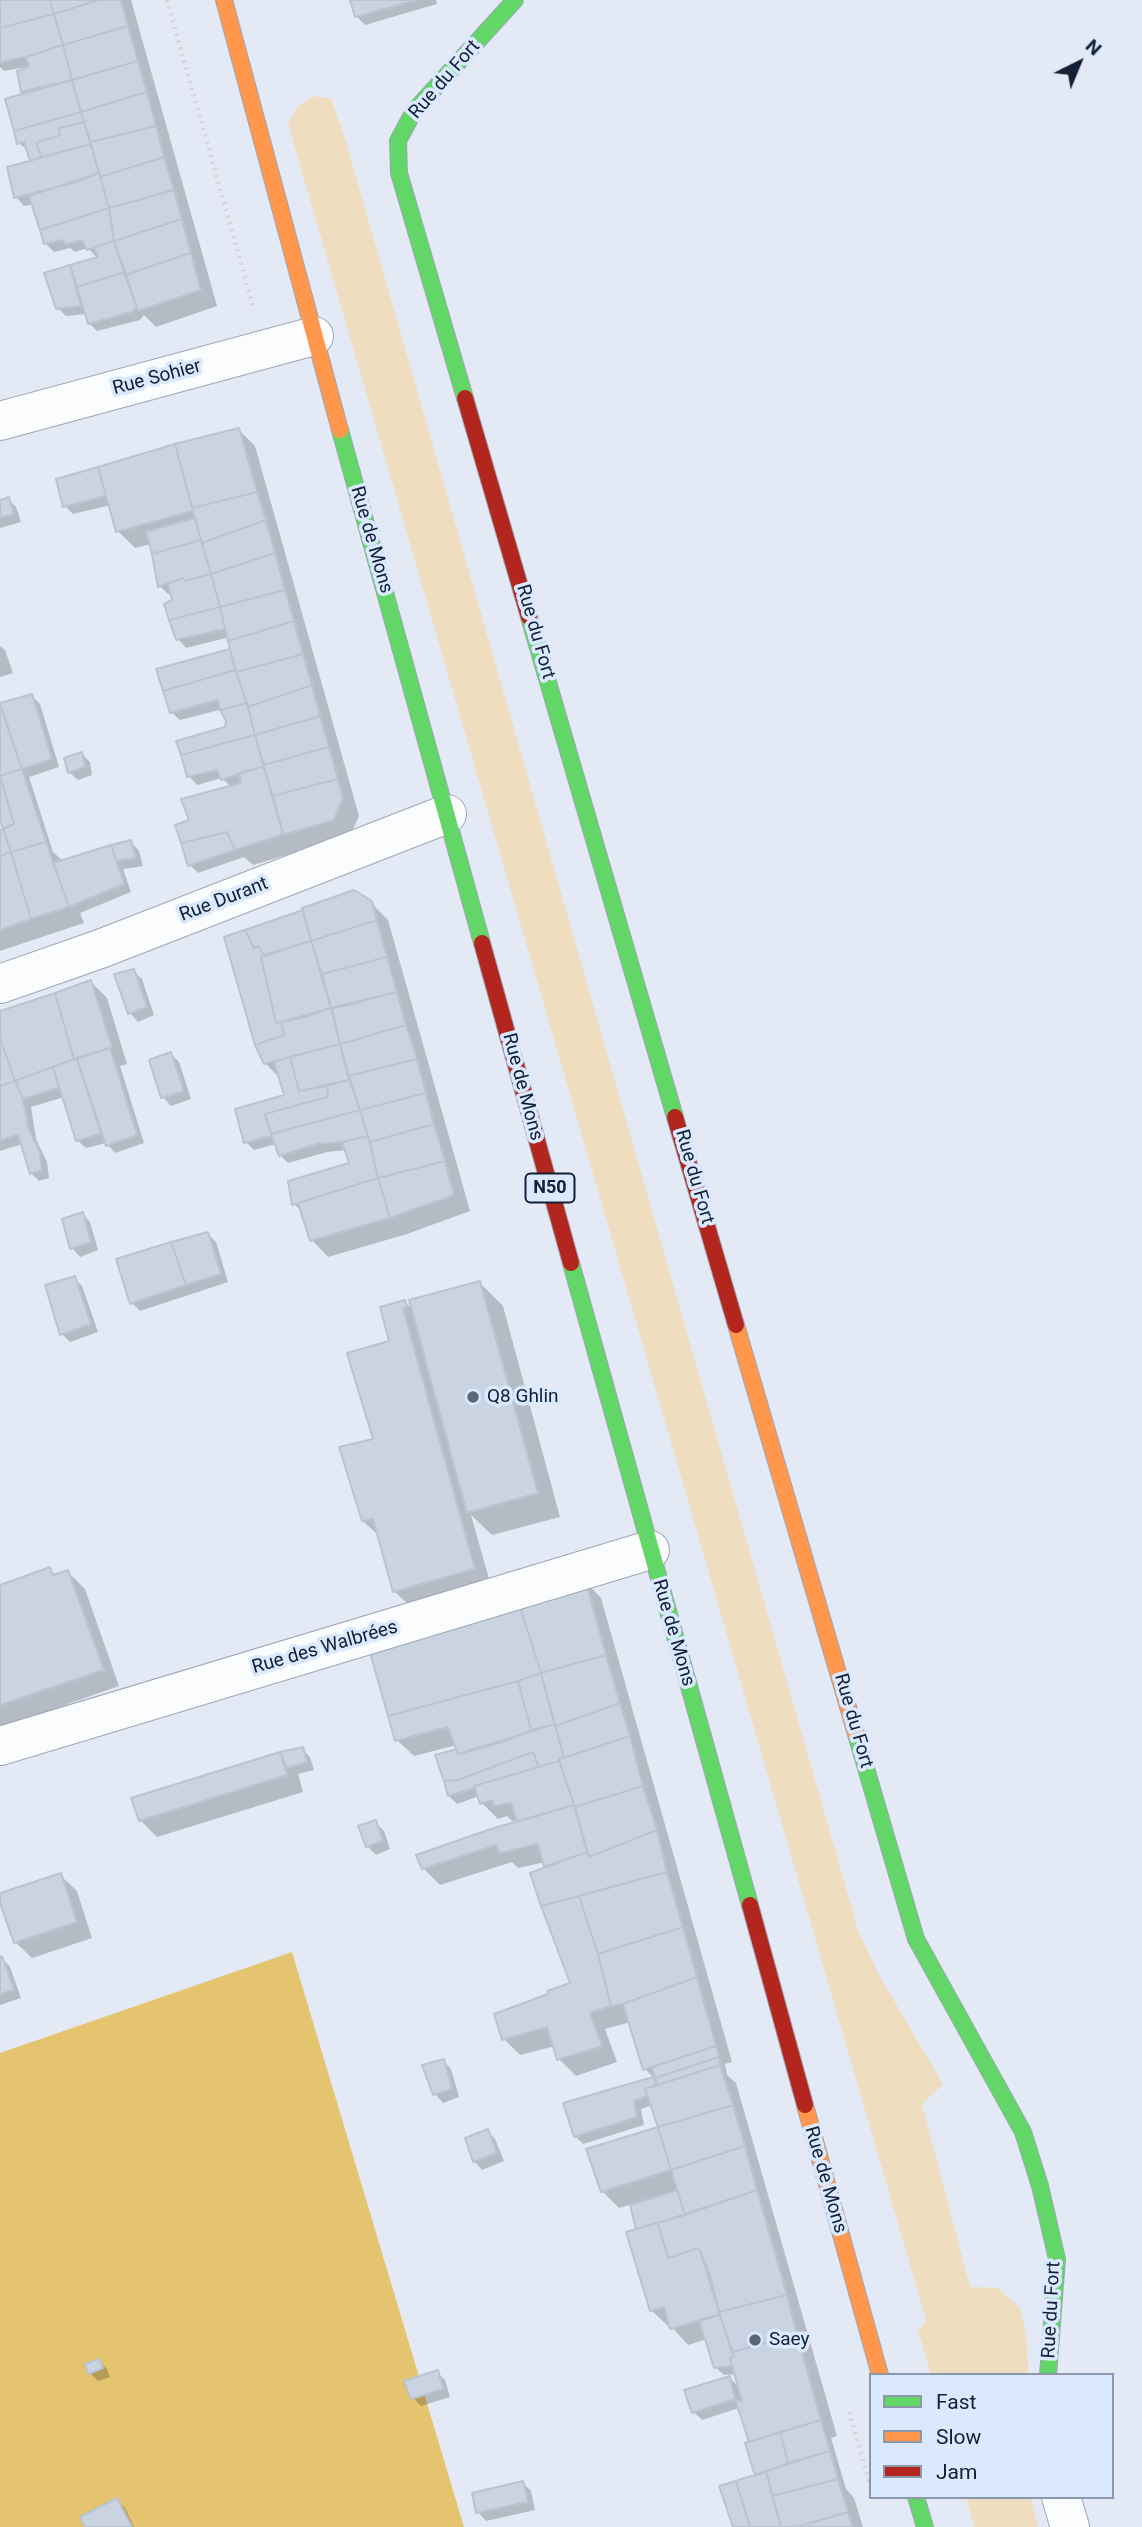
<!DOCTYPE html>
<html>
<head>
<meta charset="utf-8">
<style>
	body { margin:0 }
	#map { position:relative; width:1142px; height:2527px; overflow:hidden; background:#e3eaf6; font-family:Roboto,sans-serif }
	canvas { display:block }
	.legend { position:absolute; left:869px; top:2373px; width:245px; height:126px; box-sizing:border-box; background:#dbe9fe; border:2px solid #8b98ad; margin:0; padding:9px 12px; list-style:none; font-size:21px; color:#131f33 }
	.legend li { display:flex; align-items:center; gap:14px; height:35px }
	.legend b { width:35px; border:2px solid #8b98ad }
	.north { position:absolute; left:1044px; top:28px; width:70px; height:70px; -webkit-text-stroke:5px #dbe9fe; paint-order:stroke; rotate:43deg; font-size:19px; font-weight:700; line-height:28px; text-align:center; color:#131f33 }
	.north::after { content:''; display:block; margin:auto; width:24px; height:32px; background:#131f33; clip-path:polygon(50% 0,100% 100%,50% 72%,0 100%) }
</style>
</head>
<body>
<div id="map">
<canvas width="1142" height="2527"></canvas>
<ul class="legend">
<li><b style="height:9px;background:#63d668"></b>Fast</li>
<li><b style="height:9px;background:#ff974d"></b>Slow</li>
<li><b style="height:9px;background:#b3261e"></b>Jam</li>
</ul>
<div class="north">N</div>
</div>
<script>
const context = document.querySelector('canvas').getContext('2d');
context.lineJoin = 'round';
function fill(path, color) { context.fillStyle = color; context.fill(path, 'evenodd'); }
function strokePath(path, color, width, dash) { context.strokeStyle = color; context.lineWidth = width; context.lineCap = dash ? 'butt' : 'round'; context.setLineDash(dash || []); context.stroke(path); }
function write(font, color, halo, rows, align = 'center') {
  context.font = font + ' Roboto,sans-serif'; context.lineWidth = 7; context.setLineDash([]); context.textBaseline = 'middle'; context.strokeStyle = halo; context.fillStyle = color; for (const [text, x, y, turn = 0] of rows) {
    context.save(); context.translate(x, y); context.rotate((+turn || 0) * Math.PI / 180); context.textAlign = isNaN(turn) ? turn : align; if (halo) context.strokeText(text, 0, 0); context.fillText(text, 0, 0); context.restore();
  }
}
const green = new Path2D(`
	M 315,96 L 331,99 L 346,142 L 858,1930 L 879,1975 L 943,2084 L 922,2104 L 970,2287 L 998,2288 L 1020,2308 L 1027,2339 L 1028,2375 L 931,2375 L 918,2331 L 926,2320 L 288,124 L 298,106 Z
	M 966,2497 L 1031,2497 L 1038,2527 L 974,2527 Z`);
const forest = new Path2D(`
	M 292,1952 L 464,2527 L 0,2527 L 0,2053 Z`);
const shadow = new Path2D(`
	M 0,0 L 131,0 L 217,306 L 156,327 L 144,315 L 140,320 L 97,331 L 89,323 L 86,314 L 66,316 L 58,308 L 46,274 L 98,259 L 88,248 L 75,252 L 70,248 L 54,252 L 46,244 L 34,204 L 24,206 L 16,197 L 32,162 L 28,151 L 19,143 L 7,100 L 23,94 L 19,73 L 31,66 L 4,71 L 0,67 Z
	M 352,0 L 436,0 L 437,4 L 365,25 L 356,16 Z
	M 239,430 L 255,446 L 359,816 L 350,836 L 301,851 L 299,849 L 296,852 L 253,865 L 244,857 L 198,873 L 190,865 L 191,821 L 231,787 L 222,778 L 197,785 L 189,776 L 227,728 L 227,721 L 223,709 L 180,720 L 171,712 L 230,651 L 235,656 L 230,637 L 186,648 L 178,639 L 172,593 L 168,594 L 160,586 L 151,544 L 135,548 L 118,531 L 111,505 L 73,514 L 65,506 L 58,480 L 175,445 Z
	M 8,499 L 16,507 L 21,522 L 0,528 L 0,502 Z
	M 0,646 L 5,650 L 13,673 L 0,677 Z
	M 32,696 L 40,704 L 59,767 L 29,777 L 53,852 L 62,860 L 131,842 L 139,851 L 143,866 L 123,869 L 131,892 L 80,913 L 84,923 L 0,951 L 0,832 L 5,830 L 0,815 L 0,706 Z
	M 82,754 L 90,762 L 92,775 L 78,780 L 69,772 Z
	M 370,902 L 388,920 L 470,1211 L 407,1234 L 328,1257 L 312,1240 L 302,1212 L 294,1204 L 351,1164 L 347,1150 L 327,1152 L 288,1163 L 280,1155 L 276,1144 L 254,1150 L 246,1142 L 286,1096 L 281,1079 L 265,1063 L 226,938 Z
	M 133,971 L 142,979 L 154,1015 L 138,1022 L 130,1013 L 116,975 Z
	M 91,982 L 107,998 L 127,1064 L 120,1066 L 144,1143 L 115,1153 L 106,1143 L 86,1148 L 77,1140 L 64,1097 L 31,1107 L 36,1139 L 47,1162 L 49,1178 L 39,1181 L 31,1173 L 22,1144 L 0,1151 L 0,1013 Z
	M 171,1054 L 179,1062 L 191,1099 L 171,1106 L 163,1097 Z
	M 82,1214 L 90,1222 L 98,1250 L 80,1257 L 72,1248 Z
	M 208,1234 L 216,1242 L 228,1282 L 140,1311 L 132,1303 Z
	M 74,1278 L 82,1286 L 98,1332 L 70,1342 L 62,1334 Z
	M 480,1283 L 503,1306 L 560,1517 L 492,1535 L 471,1515 L 491,1586 L 411,1607 L 394,1591 L 380,1537 L 363,1521 L 391,1342 L 405,1302 L 414,1311 Z
	M 50,1569 L 56,1576 L 68,1572 L 85,1589 L 119,1686 L 0,1728 L 0,1587 Z
	M 585,1581 L 601,1598 L 732,2062 L 725,2064 L 727,2075 L 736,2083 L 837,2436 L 831,2438 L 846,2489 L 854,2498 L 863,2527 L 734,2527 L 757,2475 L 753,2443 L 739,2408 L 702,2420 L 694,2412 L 730,2378 L 741,2389 L 737,2374 L 724,2375 L 715,2367 L 707,2339 L 688,2345 L 670,2325 L 668,2326 L 651,2310 L 640,2230 L 632,2204 L 619,2208 L 602,2191 L 660,2128 L 652,2105 L 641,2109 L 644,2125 L 583,2144 L 575,2136 L 565,2105 L 654,2078 L 645,2069 L 631,2022 L 605,2029 L 617,2062 L 576,2076 L 559,2059 L 555,2046 L 520,2055 L 504,2039 L 550,1995 L 572,1984 L 532,1874 L 546,1868 L 545,1862 L 518,1868 L 512,1862 L 440,1885 L 423,1868 L 525,1819 L 512,1821 L 507,1816 L 498,1819 L 482,1803 L 479,1796 L 457,1804 L 449,1796 L 459,1751 L 457,1745 L 414,1756 L 397,1740 Z
	M 302,1749 L 310,1757 L 314,1770 L 298,1774 L 303,1792 L 157,1837 L 140,1820 L 134,1799 Z
	M 375,1822 L 384,1831 L 390,1849 L 376,1855 L 368,1847 L 360,1828 Z
	M 60,1875 L 77,1891 L 92,1938 L 32,1958 L 15,1942 L 0,1895 Z
	M 2,1958 L 10,1967 L 21,1998 L 0,2005 L 0,1959 Z
	M 443,2061 L 451,2069 L 459,2097 L 443,2103 L 435,2094 Z
	M 487,2131 L 495,2139 L 504,2161 L 482,2170 L 474,2161 Z
	M 98,2361 L 107,2369 L 110,2377 L 98,2381 L 90,2373 Z
	M 437,2372 L 445,2380 L 450,2397 L 421,2406 L 413,2398 Z
	M 523,2483 L 531,2491 L 535,2510 L 486,2521 L 478,2512 Z
	M 117,2500 L 125,2508 L 134,2527 L 87,2527 Z`);
const building = new Path2D(`
	M 0,0 L 50,0 L 54,14 L 0,28 Z
	M 50,0 L 99,0 L 54,14 Z
	M 99,0 L 121,0 L 128,26 L 63,45 L 54,14 Z
	M 350,0 L 417,0 L 355,17 Z
	M 54,14 L 63,45 L 26,57 L 0,62 L 0,28 Z
	M 128,26 L 138,61 L 72,80 L 63,45 Z
	M 63,45 L 72,80 L 21,92 L 17,71 L 29,66 L 26,57 Z
	M 138,61 L 147,92 L 81,112 L 72,80 Z
	M 72,80 L 81,112 L 14,131 L 5,99 Z
	M 147,92 L 156,126 L 90,142 L 81,112 Z
	M 81,112 L 84,122 L 59,128 L 60,135 L 36,143 L 41,157 L 30,161 L 24,142 L 17,144 L 14,131 Z
	M 84,122 L 91,144 L 41,157 L 36,143 L 60,135 L 59,128 Z
	M 156,126 L 164,157 L 100,177 L 90,142 Z
	M 91,144 L 99,173 L 73,183 L 14,198 L 7,167 Z
	M 164,157 L 174,190 L 109,208 L 100,177 Z
	M 99,173 L 109,208 L 40,230 L 29,196 Z
	M 174,190 L 182,219 L 114,241 L 109,208 Z
	M 109,208 L 114,241 L 87,250 L 82,240 L 65,245 L 63,240 L 44,244 L 40,230 Z
	M 182,219 L 191,253 L 125,275 L 114,241 Z
	M 114,241 L 125,272 L 77,287 L 70,265 L 98,257 L 94,247 Z
	M 191,253 L 201,290 L 138,311 L 125,275 Z
	M 70,265 L 81,306 L 56,309 L 44,273 Z
	M 125,272 L 137,307 L 132,312 L 88,324 L 77,287 Z
	M 239,428 L 257,492 L 192,508 L 175,444 Z
	M 175,444 L 193,511 L 116,532 L 98,467 Z
	M 98,467 L 106,496 L 63,507 L 56,479 Z
	M 257,492 L 266,520 L 202,543 L 192,508 Z
	M 9,497 L 14,514 L 0,518 L 0,500 Z
	M 195,518 L 201,540 L 152,554 L 146,532 Z
	M 266,520 L 275,553 L 211,574 L 202,543 Z
	M 201,540 L 211,574 L 185,581 L 183,578 L 158,587 L 152,554 Z
	M 275,553 L 285,590 L 220,607 L 211,574 Z
	M 211,574 L 220,607 L 169,620 L 164,604 L 172,600 L 168,584 L 183,578 L 185,581 Z
	M 285,590 L 294,621 L 228,641 L 220,607 Z
	M 220,607 L 225,629 L 176,640 L 169,620 Z
	M 294,621 L 303,654 L 236,672 L 228,641 Z
	M 230,649 L 235,670 L 163,691 L 156,669 Z
	M 303,654 L 312,685 L 248,707 L 236,672 Z
	M 235,670 L 247,703 L 220,710 L 218,700 L 170,713 L 163,691 Z
	M 312,685 L 320,716 L 255,735 L 248,707 Z
	M 32,694 L 52,759 L 22,769 L 0,703 Z
	M 247,703 L 255,735 L 181,755 L 176,741 L 225,727 L 226,721 L 220,710 Z
	M 0,704 L 22,769 L 0,776 Z
	M 320,716 L 329,747 L 263,765 L 255,735 Z
	M 255,735 L 264,766 L 221,780 L 217,770 L 187,777 L 181,755 Z
	M 329,747 L 338,779 L 272,796 L 263,765 Z
	M 82,752 L 85,767 L 68,773 L 64,758 Z
	M 264,766 L 283,832 L 279,836 L 235,850 L 227,832 L 181,843 L 175,825 L 189,820 L 181,799 L 241,783 L 239,773 Z
	M 22,769 L 46,842 L 11,852 L 3,829 L 14,824 L 0,776 Z
	M 0,776 L 14,824 L 3,829 L 0,821 Z
	M 338,779 L 343,798 L 334,820 L 283,835 L 272,796 Z
	M 3,829 L 11,852 L 0,856 L 0,830 Z
	M 227,832 L 235,850 L 188,866 L 181,843 Z
	M 131,840 L 136,858 L 116,861 L 111,845 Z
	M 46,842 L 69,907 L 31,919 L 11,852 Z
	M 111,845 L 124,884 L 69,907 L 53,863 Z
	M 11,852 L 31,919 L 0,930 L 0,856 Z
	M 354,890 L 372,901 L 377,920 L 311,941 L 302,908 Z
	M 303,910 L 311,941 L 264,955 L 258,946 L 254,948 L 245,930 Z
	M 377,920 L 387,957 L 322,974 L 311,941 Z
	M 245,930 L 254,948 L 258,946 L 264,955 L 261,957 L 276,1023 L 281,1022 L 284,1035 L 255,1045 L 224,937 Z
	M 311,941 L 331,1008 L 305,1017 L 276,1023 L 261,957 Z
	M 387,957 L 397,992 L 331,1008 L 322,974 Z
	M 134,969 L 147,1007 L 128,1014 L 114,974 Z
	M 91,980 L 112,1047 L 74,1059 L 55,993 Z
	M 397,992 L 406,1025 L 340,1044 L 332,1009 Z
	M 55,993 L 74,1059 L 15,1081 L 0,1038 L 0,1011 Z
	M 331,1008 L 340,1044 L 264,1064 L 255,1045 L 284,1035 L 281,1022 Z
	M 406,1025 L 417,1059 L 349,1076 L 340,1044 Z
	M 0,1038 L 15,1081 L 0,1086 Z
	M 340,1044 L 349,1080 L 299,1091 L 290,1057 Z
	M 110,1048 L 137,1135 L 106,1146 L 77,1059 Z
	M 171,1052 L 184,1091 L 161,1098 L 149,1060 Z
	M 290,1057 L 299,1091 L 327,1086 L 328,1097 L 265,1114 L 272,1136 L 244,1143 L 235,1109 L 284,1095 L 274,1062 Z
	M 74,1059 L 77,1059 L 101,1134 L 76,1141 L 53,1067 Z
	M 417,1059 L 426,1093 L 360,1110 L 349,1076 Z
	M 53,1067 L 59,1088 L 23,1099 L 15,1081 Z
	M 349,1080 L 360,1110 L 271,1134 L 265,1114 L 328,1097 L 327,1086 Z
	M 15,1081 L 23,1099 L 29,1130 L 40,1152 L 42,1170 L 30,1174 L 18,1135 L 0,1140 L 0,1086 Z
	M 426,1093 L 434,1124 L 370,1142 L 360,1110 Z
	M 360,1110 L 368,1136 L 342,1142 L 318,1144 L 279,1156 L 271,1134 Z
	M 434,1124 L 445,1161 L 378,1178 L 370,1142 Z
	M 368,1136 L 378,1178 L 292,1205 L 288,1181 L 349,1163 L 342,1142 Z
	M 445,1161 L 454,1195 L 390,1218 L 378,1178 Z
	M 378,1178 L 390,1218 L 310,1241 L 298,1203 Z
	M 83,1212 L 91,1242 L 70,1249 L 62,1219 Z
	M 208,1232 L 221,1274 L 186,1285 L 171,1242 Z
	M 171,1242 L 186,1285 L 130,1304 L 116,1259 Z
	M 75,1276 L 91,1324 L 60,1335 L 45,1285 Z
	M 480,1281 L 538,1493 L 467,1513 L 409,1300 Z
	M 405,1300 L 407,1307 L 403,1308 L 475,1569 L 393,1592 L 373,1519 L 362,1521 L 339,1447 L 373,1439 L 347,1353 L 389,1341 L 380,1307 Z
	M 50,1567 L 53,1575 L 68,1570 L 104,1670 L 0,1705 L 0,1585 Z
	M 585,1579 L 606,1655 L 541,1673 L 518,1601 Z
	M 518,1601 L 541,1673 L 518,1681 L 388,1716 L 369,1649 Z
	M 606,1655 L 620,1703 L 555,1726 L 541,1673 Z
	M 541,1673 L 555,1724 L 531,1730 L 518,1681 Z
	M 518,1681 L 531,1730 L 503,1742 L 458,1754 L 448,1727 L 395,1741 L 388,1716 Z
	M 620,1703 L 630,1736 L 564,1758 L 555,1726 Z
	M 555,1724 L 564,1758 L 559,1759 L 559,1761 L 539,1767 L 533,1752 L 458,1780 L 444,1781 L 435,1755 L 457,1749 L 458,1754 Z
	M 630,1736 L 643,1786 L 575,1807 L 559,1759 Z
	M 303,1747 L 307,1762 L 287,1768 L 280,1752 Z
	M 280,1752 L 287,1775 L 139,1821 L 131,1798 Z
	M 533,1752 L 539,1767 L 474,1786 L 474,1788 L 448,1796 L 444,1781 L 458,1780 Z
	M 559,1761 L 574,1805 L 517,1822 L 511,1803 L 494,1806 L 492,1800 L 480,1804 L 474,1786 Z
	M 643,1786 L 657,1830 L 589,1857 L 575,1807 Z
	M 574,1805 L 587,1852 L 544,1867 L 538,1844 L 500,1853 L 496,1845 L 422,1869 L 416,1855 L 494,1828 Z
	M 376,1820 L 383,1841 L 366,1847 L 358,1826 Z
	M 657,1830 L 667,1872 L 541,1906 L 530,1873 L 587,1852 L 589,1857 Z
	M 667,1872 L 683,1927 L 598,1954 L 579,1896 Z
	M 61,1873 L 77,1922 L 14,1943 L 0,1903 L 0,1893 Z
	M 579,1896 L 598,1954 L 611,2006 L 590,2013 L 602,2046 L 557,2060 L 547,2027 L 502,2040 L 494,2014 L 548,1994 L 547,1991 L 570,1983 L 541,1906 Z
	M 683,1927 L 697,1977 L 623,2004 L 611,2006 L 598,1954 Z
	M 2,1956 L 14,1990 L 0,1994 L 0,1957 Z
	M 697,1977 L 716,2046 L 643,2070 L 623,2004 Z
	M 716,2046 L 719,2057 L 655,2078 L 652,2067 Z
	M 719,2057 L 720,2065 L 657,2085 L 655,2078 Z
	M 444,2059 L 452,2089 L 433,2095 L 422,2065 Z
	M 720,2065 L 733,2105 L 658,2127 L 645,2089 Z
	M 653,2077 L 657,2085 L 645,2089 L 647,2096 L 634,2101 L 637,2117 L 574,2137 L 563,2103 Z
	M 733,2105 L 745,2146 L 671,2170 L 658,2127 Z
	M 658,2127 L 671,2170 L 601,2192 L 586,2149 Z
	M 488,2129 L 497,2153 L 473,2162 L 465,2138 Z
	M 745,2146 L 757,2190 L 685,2215 L 671,2170 Z
	M 677,2190 L 685,2215 L 636,2229 L 630,2205 Z
	M 757,2190 L 787,2295 L 719,2312 L 699,2248 L 668,2258 L 658,2223 Z
	M 658,2223 L 668,2258 L 699,2248 L 710,2276 L 720,2315 L 670,2329 L 664,2307 L 650,2311 L 626,2232 Z
	M 787,2295 L 797,2334 L 732,2352 L 719,2312 Z
	M 717,2315 L 720,2315 L 734,2356 L 730,2358 L 732,2366 L 714,2368 L 699,2320 Z
	M 797,2334 L 821,2420 L 749,2442 L 735,2399 L 742,2402 L 730,2358 L 734,2356 L 732,2352 Z
	M 99,2359 L 103,2368 L 88,2374 L 85,2364 Z
	M 438,2370 L 443,2389 L 411,2399 L 404,2381 Z
	M 730,2376 L 735,2399 L 692,2413 L 684,2390 Z
	M 821,2420 L 830,2451 L 788,2463 L 780,2432 Z
	M 780,2432 L 788,2463 L 755,2476 L 745,2443 Z
	M 830,2451 L 838,2479 L 772,2496 L 766,2471 Z
	M 766,2471 L 781,2527 L 750,2527 L 736,2481 Z
	M 838,2479 L 848,2512 L 796,2527 L 781,2527 L 772,2496 Z
	M 523,2481 L 528,2502 L 476,2513 L 472,2493 Z
	M 736,2481 L 750,2527 L 733,2527 L 719,2486 Z
	M 117,2498 L 132,2527 L 85,2527 L 80,2517 Z
	M 848,2512 L 852,2527 L 796,2527 Z`);
const path = new Path2D(`
	M 167,0 L 253,306
	M 849,2412 L 870,2485`);
const street = new Path2D(`
	M 0,421 L 314,336
	M 0,984 L 100,949 L 447,814
	M 0,1746 L 650,1550
	M 1061,2497 L 1070,2527`);
const fast = new Path2D(`
	M 465,398 L 399,173 L 398,141 L 414,111 L 515,0
	M 340,430 L 482,943
	M 529,617 L 675,1117
	M 571,1263 L 750,1905
	M 856,1734 L 916,1939 L 1023,2132 L 1040,2186 L 1057,2259 L 1048,2375
	M 916,2497 L 925,2527`);
const slow = new Path2D(`
	M 224,0 L 340,430
	M 736,1325 L 856,1734
	M 805,2105 L 880,2375`);
const jam = new Path2D(`
	M 465,398 L 529,617
	M 482,943 L 571,1263
	M 675,1117 L 736,1325
	M 750,1905 L 805,2105`);
const markers = [
	[473,1397,7,"#5c6677"],
	[755,2340,7,"#5c6677"]
];
const shields = [
	[550,1188,49]
];
const shieldNames = [
	["N50",550,1188]
];
const streetNames = [
	["Rue du Fort",445,80,-49],
	["Rue Sohier",157,378,-15],
	["Rue de Mons",371,540,74],
	["Rue du Fort",535,632,74],
	["Rue Durant",224,900,-21],
	["Rue de Mons",522,1087,75],
	["Rue du Fort",694,1177,74],
	["Rue de Mons",673,1633,74],
	["Rue des Walbrées",325,1648,-16],
	["Rue du Fort",853,1721,74],
	["Rue de Mons",825,2180,74],
	["Rue du Fort",1052,2310,-87]
];
const poiNames = [
	["Q8 Ghlin",487,1397],
	["Saey",769,2340]
];
fill(green, '#efddbf');
fill(forest, '#e5c46f');
fill(shadow, '#0003');
fill(building, '#cad3e2');
strokePath(building, '#bac3d2', 2);
strokePath(street, '#9ea6b5', 40);
strokePath(fast, '#9ea6b5', 18);
strokePath(slow, '#9ea6b5', 18);
strokePath(jam, '#9ea6b5', 18);
strokePath(path, '#d2d4d8', 4.5, [2, 5]);
strokePath(street, '#fbfcfe', 38);
strokePath(fast, '#63d668', 16);
strokePath(slow, '#ff974d', 16);
strokePath(jam, '#b3261e', 16);
for (const [x, y, r, color] of markers) { const dot = new Path2D(); dot.arc(x, y, r, 0, 2 * Math.PI); context.fillStyle = color; context.fill(dot); strokePath(dot, '#dbe9fe', 2.5); }
for (const [x, y, w] of shields) { const box = new Path2D(); box.roundRect(x - w / 2, y - 14.5, w, 29, 5); context.fillStyle = '#dbe9fe'; context.fill(box); strokePath(box, '#131f33', 2); }
write('bold 18px', '#131f33', null, shieldNames);
write('19px', '#131f33', '#dbe9fe', streetNames);
write('19px', '#131f33', '#dbe9fe', poiNames, 'left');
</script>
</body>
</html>
